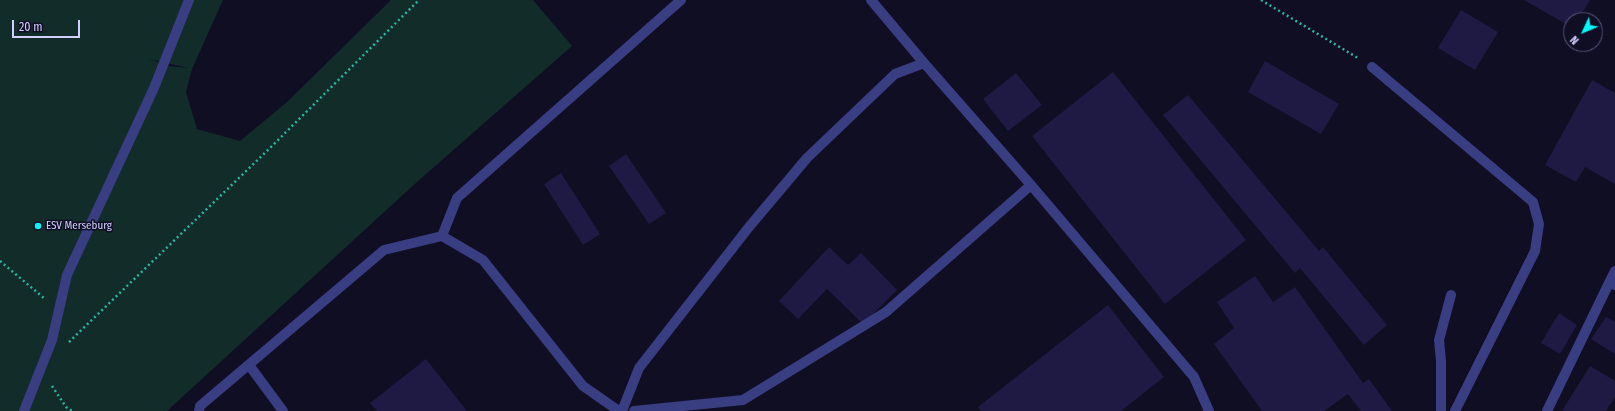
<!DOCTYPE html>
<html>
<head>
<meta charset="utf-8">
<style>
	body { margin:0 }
	#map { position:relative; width:1615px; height:411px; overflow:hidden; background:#0f0e23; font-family:"Fira Sans Condensed",sans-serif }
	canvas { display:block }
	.north { position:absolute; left:1563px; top:12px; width:40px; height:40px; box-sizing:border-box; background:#0f0e23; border:1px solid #5c5b7b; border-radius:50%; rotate:226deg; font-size:11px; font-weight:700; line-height:16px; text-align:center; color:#d0cfff }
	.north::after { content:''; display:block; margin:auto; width:14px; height:18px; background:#00f9fa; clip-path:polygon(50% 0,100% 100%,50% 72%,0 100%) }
	.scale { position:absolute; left:12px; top:20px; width:68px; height:18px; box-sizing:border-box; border:2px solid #d0cfff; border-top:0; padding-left:5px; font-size:12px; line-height:14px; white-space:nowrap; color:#d0cfff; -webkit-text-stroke:3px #0f0e23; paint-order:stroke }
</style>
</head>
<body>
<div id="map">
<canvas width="1615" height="411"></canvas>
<div class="north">N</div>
<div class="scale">20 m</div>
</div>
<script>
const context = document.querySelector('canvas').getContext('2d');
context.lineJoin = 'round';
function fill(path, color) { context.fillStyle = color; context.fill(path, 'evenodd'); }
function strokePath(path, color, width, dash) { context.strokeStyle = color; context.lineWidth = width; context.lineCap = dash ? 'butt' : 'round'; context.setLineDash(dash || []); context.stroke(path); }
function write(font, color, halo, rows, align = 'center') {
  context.font = font + ' "Fira Sans Condensed",sans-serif'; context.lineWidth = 3; context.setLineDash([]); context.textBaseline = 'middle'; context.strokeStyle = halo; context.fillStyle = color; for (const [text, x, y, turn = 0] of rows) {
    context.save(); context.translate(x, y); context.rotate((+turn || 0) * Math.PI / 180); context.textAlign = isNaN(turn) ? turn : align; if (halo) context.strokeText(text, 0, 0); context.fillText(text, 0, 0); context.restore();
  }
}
const green = new Path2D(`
	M 0,0 L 223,0 L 192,69 L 186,92 L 197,129 L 240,141 L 287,102 L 391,0 L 533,0 L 572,46 L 417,182 L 167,411 L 0,411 ZM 149,59 L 188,68 L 169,66 Z`);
const building = new Path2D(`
	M 1524,0 L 1590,0 L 1578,20 L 1571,20 L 1571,27 Z
	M 1461,10 L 1498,32 L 1475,70 L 1438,48 Z
	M 1265,61 L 1339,104 L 1321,134 L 1248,92 Z
	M 1113,72 L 1246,240 L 1165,304 L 1032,136 Z
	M 1016,73 L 1042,105 L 1008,131 L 983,99 Z
	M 1592,80 L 1615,93 L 1615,184 L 1585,167 L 1576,182 L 1545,165 Z
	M 1188,95 L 1319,251 L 1323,247 L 1387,325 L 1364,345 L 1300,268 L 1295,273 L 1163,115 Z
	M 626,154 L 666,213 L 649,224 L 609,166 Z
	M 561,173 L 600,234 L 583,245 L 544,184 Z
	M 829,247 L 848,265 L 861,253 L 897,290 L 863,324 L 827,289 L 798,319 L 779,301 Z
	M 1255,276 L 1273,302 L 1295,287 L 1363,383 L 1369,379 L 1392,411 L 1361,411 L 1348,394 L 1324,411 L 1262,411 L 1214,344 L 1234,328 L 1217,302 Z
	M 1108,305 L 1164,377 L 1121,411 L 981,411 L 978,407 Z
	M 1559,313 L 1577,325 L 1560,354 L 1541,343 Z
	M 1606,317 L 1615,322 L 1615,354 L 1591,339 Z
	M 426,359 L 467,411 L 377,411 L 370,403 Z
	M 1590,366 L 1615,381 L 1615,397 L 1606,411 L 1562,411 Z`);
const path = new Path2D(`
	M 1261,0 L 1358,58
	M 0,261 L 45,299
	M 69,342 L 270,148 L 419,0
	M 52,386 L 66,407 L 72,411`);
const lane = new Path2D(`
	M 871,0 L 924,63
	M 1372,67 L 1533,202 L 1539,224 L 1535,251 L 1455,411
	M 442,236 L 457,198 L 681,0
	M 1610,281 L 1615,271
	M 249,365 L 283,411
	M 24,411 L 52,340 L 67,275 L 154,88 L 189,0
	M 199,411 L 200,406 L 384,250 L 442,236 L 483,260 L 583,386 L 619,411
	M 622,411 L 639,368 L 749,227 L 807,158 L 895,74 L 924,63 L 1031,185 L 1194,377 L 1209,411
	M 634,411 L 743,400 L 886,312 L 1031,185
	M 1441,411 L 1441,361 L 1439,340 L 1451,295
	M 1547,411 L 1610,281 L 1615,285`);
const markers = [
	[38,226,4,"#00f9fa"]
];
const poiNames = [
	["ESV Merseburg",46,226]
];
fill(green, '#112c29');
fill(building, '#1e1a43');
strokePath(path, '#2eb49f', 2.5, [2, 3]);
strokePath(lane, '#393d82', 10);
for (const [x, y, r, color] of markers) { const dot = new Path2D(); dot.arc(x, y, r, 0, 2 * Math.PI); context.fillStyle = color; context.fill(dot); strokePath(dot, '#0f0e23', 1.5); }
write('11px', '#d0cfff', '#0f0e23', poiNames, 'left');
</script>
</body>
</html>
